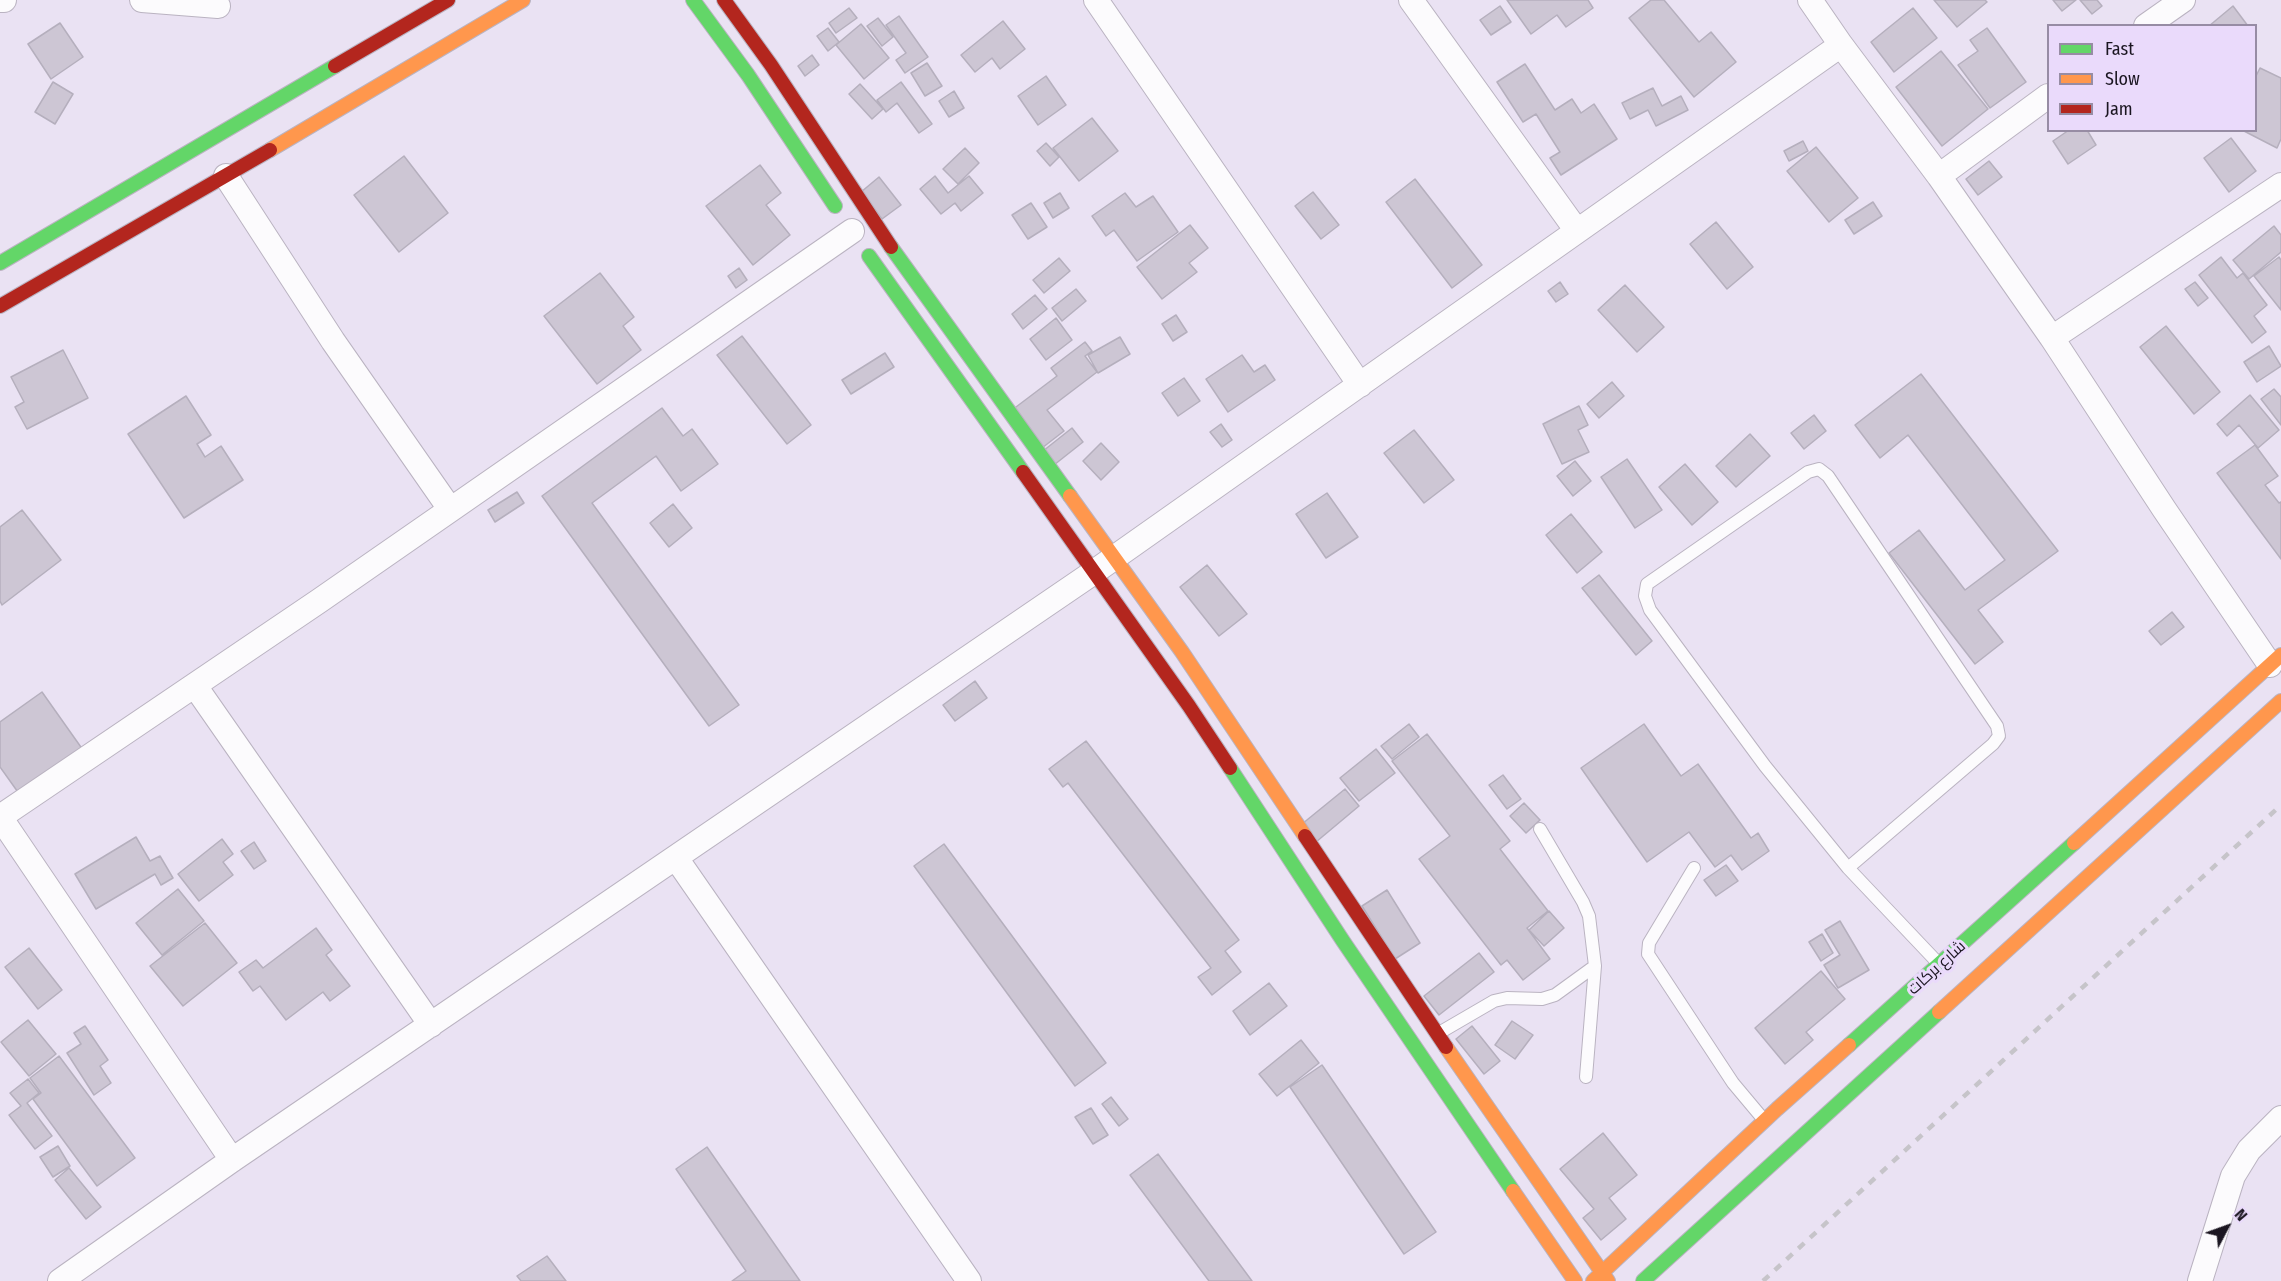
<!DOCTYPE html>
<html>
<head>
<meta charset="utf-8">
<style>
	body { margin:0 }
	#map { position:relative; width:2281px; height:1281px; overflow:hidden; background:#eae2f3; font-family:"Fira Sans Condensed",sans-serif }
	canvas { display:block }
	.legend { position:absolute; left:2047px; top:24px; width:210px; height:108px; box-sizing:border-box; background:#eadafb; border:2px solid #978ca4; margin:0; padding:8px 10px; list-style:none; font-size:18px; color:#1b1621 }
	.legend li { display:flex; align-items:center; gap:12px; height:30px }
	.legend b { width:30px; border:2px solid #978ca4 }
	.north { position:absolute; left:2197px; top:1197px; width:60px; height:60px; -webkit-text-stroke:4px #eadafb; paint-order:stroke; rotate:49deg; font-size:16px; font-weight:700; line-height:24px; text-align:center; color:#1b1621 }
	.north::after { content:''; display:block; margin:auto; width:21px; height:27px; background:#1b1621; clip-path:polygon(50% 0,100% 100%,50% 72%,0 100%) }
</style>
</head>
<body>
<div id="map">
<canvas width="2281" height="1281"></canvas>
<ul class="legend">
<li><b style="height:8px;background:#63d668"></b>Fast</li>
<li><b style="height:8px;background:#ff974d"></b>Slow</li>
<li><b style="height:8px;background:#b3261e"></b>Jam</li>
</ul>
<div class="north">N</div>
</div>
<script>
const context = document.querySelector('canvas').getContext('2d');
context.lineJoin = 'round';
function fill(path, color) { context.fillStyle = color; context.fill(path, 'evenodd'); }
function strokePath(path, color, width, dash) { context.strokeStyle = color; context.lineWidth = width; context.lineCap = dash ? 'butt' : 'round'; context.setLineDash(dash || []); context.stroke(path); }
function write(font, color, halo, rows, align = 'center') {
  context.font = font + ' "Fira Sans Condensed",Cairo,sans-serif'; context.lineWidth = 6; context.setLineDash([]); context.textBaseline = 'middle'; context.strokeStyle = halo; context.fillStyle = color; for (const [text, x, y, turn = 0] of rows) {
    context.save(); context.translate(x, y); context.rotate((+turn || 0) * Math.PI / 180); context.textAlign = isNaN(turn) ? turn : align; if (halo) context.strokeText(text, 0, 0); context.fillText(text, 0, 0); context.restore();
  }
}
const building = new Path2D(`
	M 1507,0 L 1588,0 L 1593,8 L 1566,27 L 1557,15 L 1531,34 Z
	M 1651,0 L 1664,0 L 1699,42 L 1711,32 L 1736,62 L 1694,97 L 1629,18 Z
	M 1934,0 L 1985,0 L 1987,2 L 1957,27 Z
	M 2053,0 L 2076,0 L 2062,11 Z
	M 2080,0 L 2097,0 L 2102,6 L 2092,14 Z
	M 1500,6 L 1511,22 L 1491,35 L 1480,20 Z
	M 2233,6 L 2248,26 L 2209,26 Z
	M 849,8 L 857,18 L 836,33 L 829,23 Z
	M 1913,8 L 1937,38 L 1894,72 L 1871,42 Z
	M 899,16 L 928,57 L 905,73 L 896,60 L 906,53 L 886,25 Z
	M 878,18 L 893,37 L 882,46 L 867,26 Z
	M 1003,21 L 1025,49 L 1000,69 L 992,58 L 975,72 L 961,55 Z
	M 60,23 L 83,57 L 51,79 L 28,44 Z
	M 861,24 L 889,58 L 864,79 L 836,45 Z
	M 828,28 L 839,42 L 828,51 L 817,36 Z
	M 1987,28 L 2026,82 L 1990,108 L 1958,65 L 1978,51 L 1970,40 Z
	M 1941,51 L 1988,109 L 1942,146 L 1896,87 Z
	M 812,55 L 819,65 L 805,76 L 798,66 Z
	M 927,63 L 942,86 L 925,96 L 911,73 Z
	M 1525,64 L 1555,110 L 1572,99 L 1581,113 L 1594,104 L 1617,139 L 1561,175 L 1550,158 L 1560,152 L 1536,114 L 1523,122 L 1497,82 Z
	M 2260,68 L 2281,78 L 2281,139 L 2277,148 L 2242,130 L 2256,130 L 2256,76 Z
	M 1046,76 L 1066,105 L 1038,125 L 1018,96 Z
	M 53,82 L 73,94 L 55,124 L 35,112 Z
	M 901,82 L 932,124 L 919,133 L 897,103 L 886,112 L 877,100 Z
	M 860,84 L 883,109 L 872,119 L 849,94 Z
	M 1653,88 L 1662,106 L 1681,96 L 1688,110 L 1656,126 L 1648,110 L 1630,119 L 1622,103 Z
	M 954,91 L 964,108 L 949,117 L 939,101 Z
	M 1092,118 L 1118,151 L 1079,181 L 1053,148 Z
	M 2069,130 L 2087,130 L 2096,145 L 2068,164 L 2053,141 Z
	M 2231,138 L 2256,171 L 2229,192 L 2204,158 Z
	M 1803,141 L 1808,151 L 1789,161 L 1784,151 Z
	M 1046,143 L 1059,157 L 1050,166 L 1037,151 Z
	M 1816,147 L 1858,198 L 1829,222 L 1787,171 Z
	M 965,148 L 979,163 L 958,184 L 943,169 Z
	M 404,156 L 448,213 L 399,252 L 354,195 Z
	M 1989,161 L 2002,177 L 1978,195 L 1966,179 Z
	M 760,165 L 781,193 L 766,205 L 790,235 L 753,265 L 706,206 Z
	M 935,176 L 948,193 L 969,176 L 983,193 L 961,211 L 955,203 L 941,214 L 920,189 Z
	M 879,177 L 901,205 L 882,219 L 861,192 Z
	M 1415,179 L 1482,265 L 1452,288 L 1386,202 Z
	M 1313,192 L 1339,225 L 1321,239 L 1295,206 Z
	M 1060,193 L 1069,208 L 1053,218 L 1044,203 Z
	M 1125,193 L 1136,207 L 1153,196 L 1178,232 L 1137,261 L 1114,230 L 1106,236 L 1092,216 Z
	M 1873,202 L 1882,216 L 1854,234 L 1845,220 Z
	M 1031,203 L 1047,227 L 1028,239 L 1012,215 Z
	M 1716,222 L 1753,267 L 1727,289 L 1690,244 Z
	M 1190,225 L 1208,248 L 1189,263 L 1197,272 L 1162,299 L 1137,267 Z
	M 2274,226 L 2281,235 L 2281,252 L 2249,279 L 2233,260 Z
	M 2221,257 L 2237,278 L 2243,273 L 2267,305 L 2254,316 L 2266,332 L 2252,343 L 2199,275 Z
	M 2279,257 L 2281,260 L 2281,310 L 2254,276 Z
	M 1059,258 L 1070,271 L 1044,293 L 1033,280 Z
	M 739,268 L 747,280 L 736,288 L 728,276 Z
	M 600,273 L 634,317 L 623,326 L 641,350 L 597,384 L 544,316 Z
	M 1560,282 L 1568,294 L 1556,302 L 1548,291 Z
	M 2195,282 L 2208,298 L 2198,306 L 2185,289 Z
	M 1625,285 L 1664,327 L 1637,352 L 1598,310 Z
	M 1076,289 L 1086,301 L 1062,321 L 1052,308 Z
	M 1035,295 L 1047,309 L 1023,329 L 1012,314 Z
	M 1176,315 L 1187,332 L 1173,341 L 1162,324 Z
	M 1056,318 L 1072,340 L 1046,360 L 1030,339 Z
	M 2166,326 L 2220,392 L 2194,414 L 2140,347 Z
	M 742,336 L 811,425 L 787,444 L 717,355 Z
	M 1120,337 L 1130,354 L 1098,373 L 1088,355 Z
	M 1085,342 L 1092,351 L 1085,356 L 1097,372 L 1047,410 L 1064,431 L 1042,448 L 1012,410 L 1057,376 L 1051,368 Z
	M 2269,346 L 2281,366 L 2257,382 L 2244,362 Z
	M 63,350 L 88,398 L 27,429 L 15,407 L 24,402 L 11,377 Z
	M 885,353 L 894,367 L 851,394 L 842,380 Z
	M 1242,355 L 1254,372 L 1265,365 L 1275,380 L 1228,412 L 1206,379 Z
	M 1921,374 L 2058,551 L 1978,610 L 2003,642 L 1975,664 L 1889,553 L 1919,530 L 1965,590 L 2005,560 L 1908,435 L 1880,458 L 1855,425 Z
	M 1184,378 L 1200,401 L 1178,416 L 1162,393 Z
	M 1612,382 L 1624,396 L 1599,418 L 1587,404 Z
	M 2274,389 L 2281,397 L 2281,425 L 2261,399 Z
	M 2250,395 L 2279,430 L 2258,448 L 2239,425 L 2227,436 L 2217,424 Z
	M 186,396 L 211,435 L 197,444 L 205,457 L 221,446 L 243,480 L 184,518 L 128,434 Z
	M 1579,406 L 1588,425 L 1578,430 L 1589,452 L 1562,464 L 1543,424 Z
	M 662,408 L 683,436 L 692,429 L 718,464 L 681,491 L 656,456 L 592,503 L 739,705 L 709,726 L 542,496 Z
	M 1814,415 L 1826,431 L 1804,449 L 1791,433 Z
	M 1221,424 L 1232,440 L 1222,447 L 1210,432 Z
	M 1072,428 L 1083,442 L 1054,465 L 1043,451 Z
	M 1414,430 L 1454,480 L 1424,503 L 1384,453 Z
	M 1750,434 L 1770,456 L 1736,487 L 1716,466 Z
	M 1101,443 L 1119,462 L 1101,480 L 1083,461 Z
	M 2255,445 L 2278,476 L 2265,485 L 2279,503 L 2281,502 L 2281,559 L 2217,473 Z
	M 1627,459 L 1662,510 L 1635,528 L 1601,477 Z
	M 1575,461 L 1591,481 L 1573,496 L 1557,476 Z
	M 1685,464 L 1718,502 L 1692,525 L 1659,487 Z
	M 517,492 L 524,503 L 495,522 L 488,510 Z
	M 1327,493 L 1358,537 L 1326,558 L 1296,514 Z
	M 673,504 L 692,528 L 669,547 L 650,523 Z
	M 22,510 L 61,560 L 2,605 L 0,601 L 0,527 Z
	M 1571,514 L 1602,552 L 1577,573 L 1546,535 Z
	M 1207,565 L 1247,614 L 1219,636 L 1180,587 Z
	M 1599,575 L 1652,641 L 1636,655 L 1582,588 Z
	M 2172,612 L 2184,627 L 2161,645 L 2149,631 Z
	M 975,681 L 987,698 L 955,721 L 943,705 Z
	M 42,692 L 83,750 L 20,795 L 0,767 L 0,722 Z
	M 1409,724 L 1419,737 L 1392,759 L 1381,746 Z
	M 1644,724 L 1681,776 L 1698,764 L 1751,838 L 1758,833 L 1769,851 L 1742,870 L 1731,855 L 1715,867 L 1689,832 L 1647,862 L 1581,768 Z
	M 1427,734 L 1510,841 L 1500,849 L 1548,911 L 1527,928 L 1550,959 L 1523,980 L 1507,960 L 1501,965 L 1419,859 L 1450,836 L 1392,761 Z
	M 1086,741 L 1239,940 L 1225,951 L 1241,972 L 1212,995 L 1198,977 L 1211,968 L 1068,783 L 1063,787 L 1049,769 Z
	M 1376,749 L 1395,773 L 1359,801 L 1340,778 Z
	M 1503,775 L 1521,799 L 1507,809 L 1489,785 Z
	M 1345,789 L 1359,806 L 1316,842 L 1302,824 Z
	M 1524,803 L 1540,820 L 1526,833 L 1510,816 Z
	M 136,837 L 150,861 L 160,856 L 173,878 L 161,885 L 155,874 L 96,909 L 75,874 Z
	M 222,839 L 233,854 L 223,862 L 233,875 L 199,901 L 178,874 Z
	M 254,842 L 266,861 L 254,869 L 241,851 Z
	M 944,844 L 1106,1063 L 1075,1086 L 914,866 Z
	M 1726,865 L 1738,881 L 1716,896 L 1704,880 Z
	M 178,889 L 204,921 L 162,955 L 136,923 Z
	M 1387,890 L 1420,943 L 1395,959 L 1362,906 Z
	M 1549,911 L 1564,928 L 1544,946 L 1529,930 Z
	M 1840,921 L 1869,970 L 1838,988 L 1824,965 L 1840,955 L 1825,930 Z
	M 205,923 L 237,963 L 183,1006 L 150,966 Z
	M 316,928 L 332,950 L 326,955 L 350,986 L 330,1001 L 323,992 L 286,1020 L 260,986 L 253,991 L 239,972 L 256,960 L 263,968 Z
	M 1822,934 L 1833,953 L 1821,961 L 1809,942 Z
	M 29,948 L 62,990 L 38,1009 L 5,967 Z
	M 1479,953 L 1494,972 L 1439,1015 L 1424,996 Z
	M 1821,971 L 1845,999 L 1806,1032 L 1813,1040 L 1785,1064 L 1755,1028 Z
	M 1269,983 L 1287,1006 L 1250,1035 L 1233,1011 Z
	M 28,1020 L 56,1054 L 29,1076 L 1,1042 Z
	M 1512,1021 L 1533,1035 L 1515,1059 L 1495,1045 Z
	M 85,1026 L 108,1060 L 100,1066 L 111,1083 L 94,1095 L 67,1053 L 81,1044 L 74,1033 Z
	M 1472,1026 L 1500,1061 L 1484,1074 L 1456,1039 Z
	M 1301,1040 L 1319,1063 L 1277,1096 L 1259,1074 Z
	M 59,1056 L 135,1158 L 97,1186 L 33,1099 L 41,1093 L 30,1078 Z
	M 1322,1065 L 1436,1232 L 1404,1254 L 1290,1087 Z
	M 28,1079 L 39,1093 L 27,1103 L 52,1136 L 35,1149 L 9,1115 L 21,1106 L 10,1093 Z
	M 1111,1097 L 1128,1119 L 1119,1126 L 1102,1104 Z
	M 1091,1108 L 1108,1135 L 1093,1144 L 1075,1117 Z
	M 1603,1133 L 1637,1175 L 1609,1198 L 1626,1219 L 1601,1240 L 1583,1218 L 1594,1209 L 1560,1169 Z
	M 58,1146 L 70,1166 L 53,1177 L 40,1157 Z
	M 707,1147 L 800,1281 L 732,1281 L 746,1271 L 676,1169 Z
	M 1158,1154 L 1252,1281 L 1209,1281 L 1130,1175 Z
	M 69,1168 L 101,1207 L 86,1219 L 55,1180 Z
	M 547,1256 L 566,1281 L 521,1281 L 517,1276 Z`);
const lane = new Path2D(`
	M 1540,829 L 1583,902 L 1589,916 L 1595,966 L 1586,1077
	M 1694,868 L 1649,943 L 1648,954 L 1733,1083 L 1764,1120
	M 1848,868 L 1993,744 L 1999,736 L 1997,726 L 1828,476 L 1819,469 L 1808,472 L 1647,584 L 1645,596 L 1650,610 L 1765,766 L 1848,868 L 1939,964
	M 1439,1033 L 1494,1001 L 1507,998 L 1542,999 L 1555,995 L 1595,966`);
const street = new Path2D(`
	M 0,0 L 4,0
	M 142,0 L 218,6
	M 1096,0 L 1360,385
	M 1411,0 L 1577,231
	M 1810,0 L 1841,45 L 1939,176 L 2052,338 L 2164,509 L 2270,665
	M 2146,26 L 2183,0
	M 226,176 L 333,341 L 450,509
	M 1939,176 L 2048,96
	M 2052,338 L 2281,185
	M 195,686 L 431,1025
	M 0,817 L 319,601 L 852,231
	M 0,817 L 232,1160
	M 676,858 L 969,1281
	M 60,1281 L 232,1160 L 1094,572 L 1841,45
	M 2200,1281 L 2233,1176 L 2249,1150 L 2281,1118`);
const fast = new Path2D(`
	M 693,0 L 748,75 L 835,206
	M 891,247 L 1070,496
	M 869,256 L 1023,472
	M 0,263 L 335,66
	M 1230,768 L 1343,941 L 1513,1191
	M 1849,1045 L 2074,843
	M 1643,1281 L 1939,1012`);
const slow = new Path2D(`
	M 270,150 L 523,0
	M 1070,496 L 1182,652 L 1305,836
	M 2074,843 L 2281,655
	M 1939,1012 L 2281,701
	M 1446,1047 L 1608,1281
	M 1513,1191 L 1575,1281
	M 1593,1281 L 1777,1109 L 1849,1045`);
const jam = new Path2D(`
	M 724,0 L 771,65 L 891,247
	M 335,66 L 448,0
	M 0,306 L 270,150
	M 1023,472 L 1189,706 L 1230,768
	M 1305,836 L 1446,1047`);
const rail = new Path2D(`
	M 1763,1281 L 2281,805`);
const streetNames = [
	["شارع بركات",1937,968,-42]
];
fill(building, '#cdc6d4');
strokePath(building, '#b5afbd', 1.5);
strokePath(lane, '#bab3c1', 14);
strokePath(street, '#bab3c1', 26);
strokePath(fast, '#bab3c1', 16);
strokePath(slow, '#bab3c1', 16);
strokePath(jam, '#bab3c1', 16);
strokePath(lane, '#fcfbfd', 12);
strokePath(street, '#fcfbfd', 24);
strokePath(fast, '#63d668', 14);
strokePath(slow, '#ff974d', 14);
strokePath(jam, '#b3261e', 14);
strokePath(rail, '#c6c4c9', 4.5, [8, 8]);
write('16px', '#1b1621', '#eadafb', streetNames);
</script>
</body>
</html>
